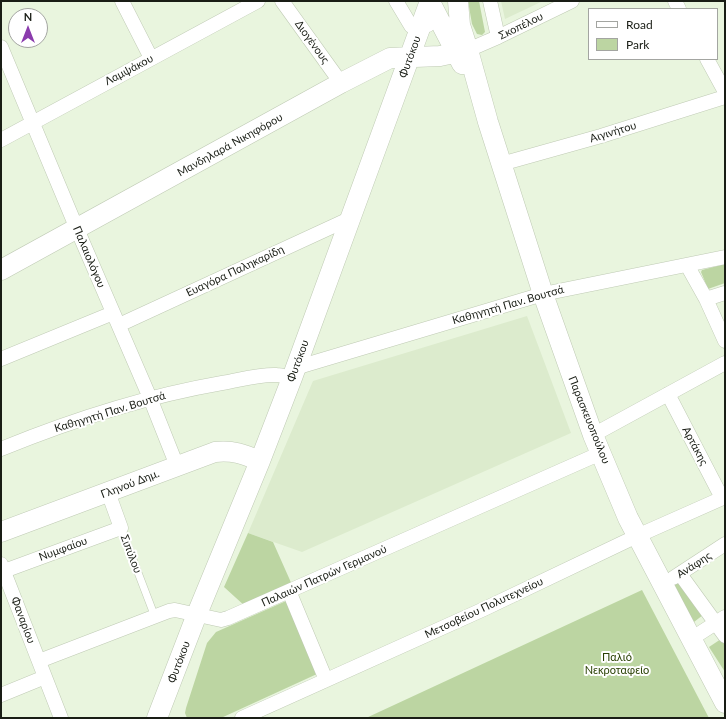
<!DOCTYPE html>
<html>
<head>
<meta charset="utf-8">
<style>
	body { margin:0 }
	#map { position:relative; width:726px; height:719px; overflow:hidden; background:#e9f5de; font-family:Lato,sans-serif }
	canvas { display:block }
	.frame { position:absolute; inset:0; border:2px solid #191d15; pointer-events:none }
	.legend { position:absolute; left:588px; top:8px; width:130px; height:52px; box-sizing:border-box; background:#fff; border:1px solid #a3a5a1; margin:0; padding:5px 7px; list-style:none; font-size:12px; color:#191d15 }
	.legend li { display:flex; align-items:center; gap:8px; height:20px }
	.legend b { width:20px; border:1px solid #a3a5a1 }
	.north { position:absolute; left:8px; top:8px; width:40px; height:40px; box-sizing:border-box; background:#fff; border:1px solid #a3a5a1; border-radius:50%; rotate:0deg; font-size:11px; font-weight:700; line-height:16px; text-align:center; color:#191d15 }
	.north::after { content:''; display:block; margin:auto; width:14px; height:18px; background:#8b3cad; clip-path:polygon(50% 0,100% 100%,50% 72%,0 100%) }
</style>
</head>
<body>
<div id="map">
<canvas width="726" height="719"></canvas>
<div class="frame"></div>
<ul class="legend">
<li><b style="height:5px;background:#fff"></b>Road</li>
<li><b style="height:11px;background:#bcd5a2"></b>Park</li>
</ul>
<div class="north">N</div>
</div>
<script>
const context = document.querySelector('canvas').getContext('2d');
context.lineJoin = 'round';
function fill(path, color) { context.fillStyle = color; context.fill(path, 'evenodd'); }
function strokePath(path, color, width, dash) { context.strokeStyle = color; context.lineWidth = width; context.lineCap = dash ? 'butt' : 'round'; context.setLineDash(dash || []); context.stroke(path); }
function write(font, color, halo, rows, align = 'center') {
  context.font = font + ' Lato,sans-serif'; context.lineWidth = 4; context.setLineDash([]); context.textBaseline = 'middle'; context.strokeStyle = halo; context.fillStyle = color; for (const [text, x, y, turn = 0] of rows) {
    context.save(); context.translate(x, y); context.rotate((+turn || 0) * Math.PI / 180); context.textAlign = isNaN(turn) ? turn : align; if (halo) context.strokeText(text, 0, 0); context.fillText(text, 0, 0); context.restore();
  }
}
const built = new Path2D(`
	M 501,1 L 543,1 L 505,19 Z
	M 527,316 L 571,433 L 302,552 L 248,533 L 313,381 Z`);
const green = new Path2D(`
	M 468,1 L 479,1 L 485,32 L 482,35 L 477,34 L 472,24 Z
	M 725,264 L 725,283 L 708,289 L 701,272 L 702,270 Z
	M 248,533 L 273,542 L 293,587 L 246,607 L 224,587 Z
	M 679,582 L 703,615 L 694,622 L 673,585 Z
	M 642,590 L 709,718 L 366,718 Z
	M 286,601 L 317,674 L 221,718 L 187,718 L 185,713 L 186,708 L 207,643 L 216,632 Z
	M 721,639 L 725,645 L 725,672 L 709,647 Z`);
const lane = new Path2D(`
	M 121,528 L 155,617`);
const street = new Path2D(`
	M 122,1 L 151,58
	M 282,1 L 341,83
	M 396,1 L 411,26 L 428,25
	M 490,1 L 498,37
	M 675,1 L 679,9
	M 1,47 L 77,229 L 150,398 L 177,466
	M 468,50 L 498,37 L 572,1
	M 707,59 L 725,92
	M 1,140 L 258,1
	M 501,164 L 601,136 L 725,97
	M 687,265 L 706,299 L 725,341
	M 706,299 L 725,293
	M 119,325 L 351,218
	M 1,359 L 113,313
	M 295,368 L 543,294 L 725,257
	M 668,394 L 722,498
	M 593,435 L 725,363
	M 1,449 C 72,420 147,396 222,383 C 240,380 259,374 277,375 C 282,375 287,377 292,378
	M 1,564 L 61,718
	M 4,571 L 121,528 L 108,492
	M 680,574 L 725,636
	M 673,578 L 725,544
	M 289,591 L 326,680
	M 691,639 L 725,617
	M 39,661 L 169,611 L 175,610 L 221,620 L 228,618 L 601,453
	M 1,695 L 45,677
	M 242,718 L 484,609 L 637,536 L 725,497`);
const secondary = new Path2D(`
	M 458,1 L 460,25 L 468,50 L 488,122 L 543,294 L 593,435 L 628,518 L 725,703
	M 430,2 L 462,64
	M 1,270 L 341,83 L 390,58 L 440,56 L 468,50
	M 1,532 L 215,452 C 233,450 243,454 260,461
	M 157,718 L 197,614 L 260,461 L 292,378 L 430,1`);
const streetNames = [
	["Σκοπέλου",521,26,-26],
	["Διογένους",312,42,54],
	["Φυτόκου",410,57,-70],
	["Λαμψάκου",129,70,-28],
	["Αιγινήτου",613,132,-17],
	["Μανδηλαρά Νικηφόρου",230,145,-29],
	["Παλαιολόγου",89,257,67],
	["Ευαγόρα Παληκαρίδη",235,271,-25],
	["Καθηγητή Παν. Βουτσά",508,305,-16],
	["Φυτόκου",298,361,-70],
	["Καθηγητή Παν. Βουτσά",110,412,-17],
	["Παρασκευοπούλου",589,420,68],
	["Αρτάκης",695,446,62],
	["Γληνού Δημ.",130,484,-21],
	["Νυμφαίου",63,549,-20],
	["Σιπύλου",131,554,69],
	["Ανάφης",694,565,-33],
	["Παλαιών Πατρών Γερμανού",324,576,-24],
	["Μετσοβείου Πολυτεχνείου",484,608,-25],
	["Φαναρίου",23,620,69],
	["Φυτόκου",179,662,-69]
];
const parkNames = [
	["Παλιό",617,657],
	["Νεκροταφείο",617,670]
];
fill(built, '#dcebcd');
fill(green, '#bcd5a2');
strokePath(lane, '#bfcab4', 8);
strokePath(street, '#bfcab4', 15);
strokePath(secondary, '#bfcab4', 21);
strokePath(lane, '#fff', 7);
strokePath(street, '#fff', 14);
strokePath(secondary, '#fff', 20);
write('11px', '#191d15', '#fff', streetNames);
write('11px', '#294003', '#fff', parkNames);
</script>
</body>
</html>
